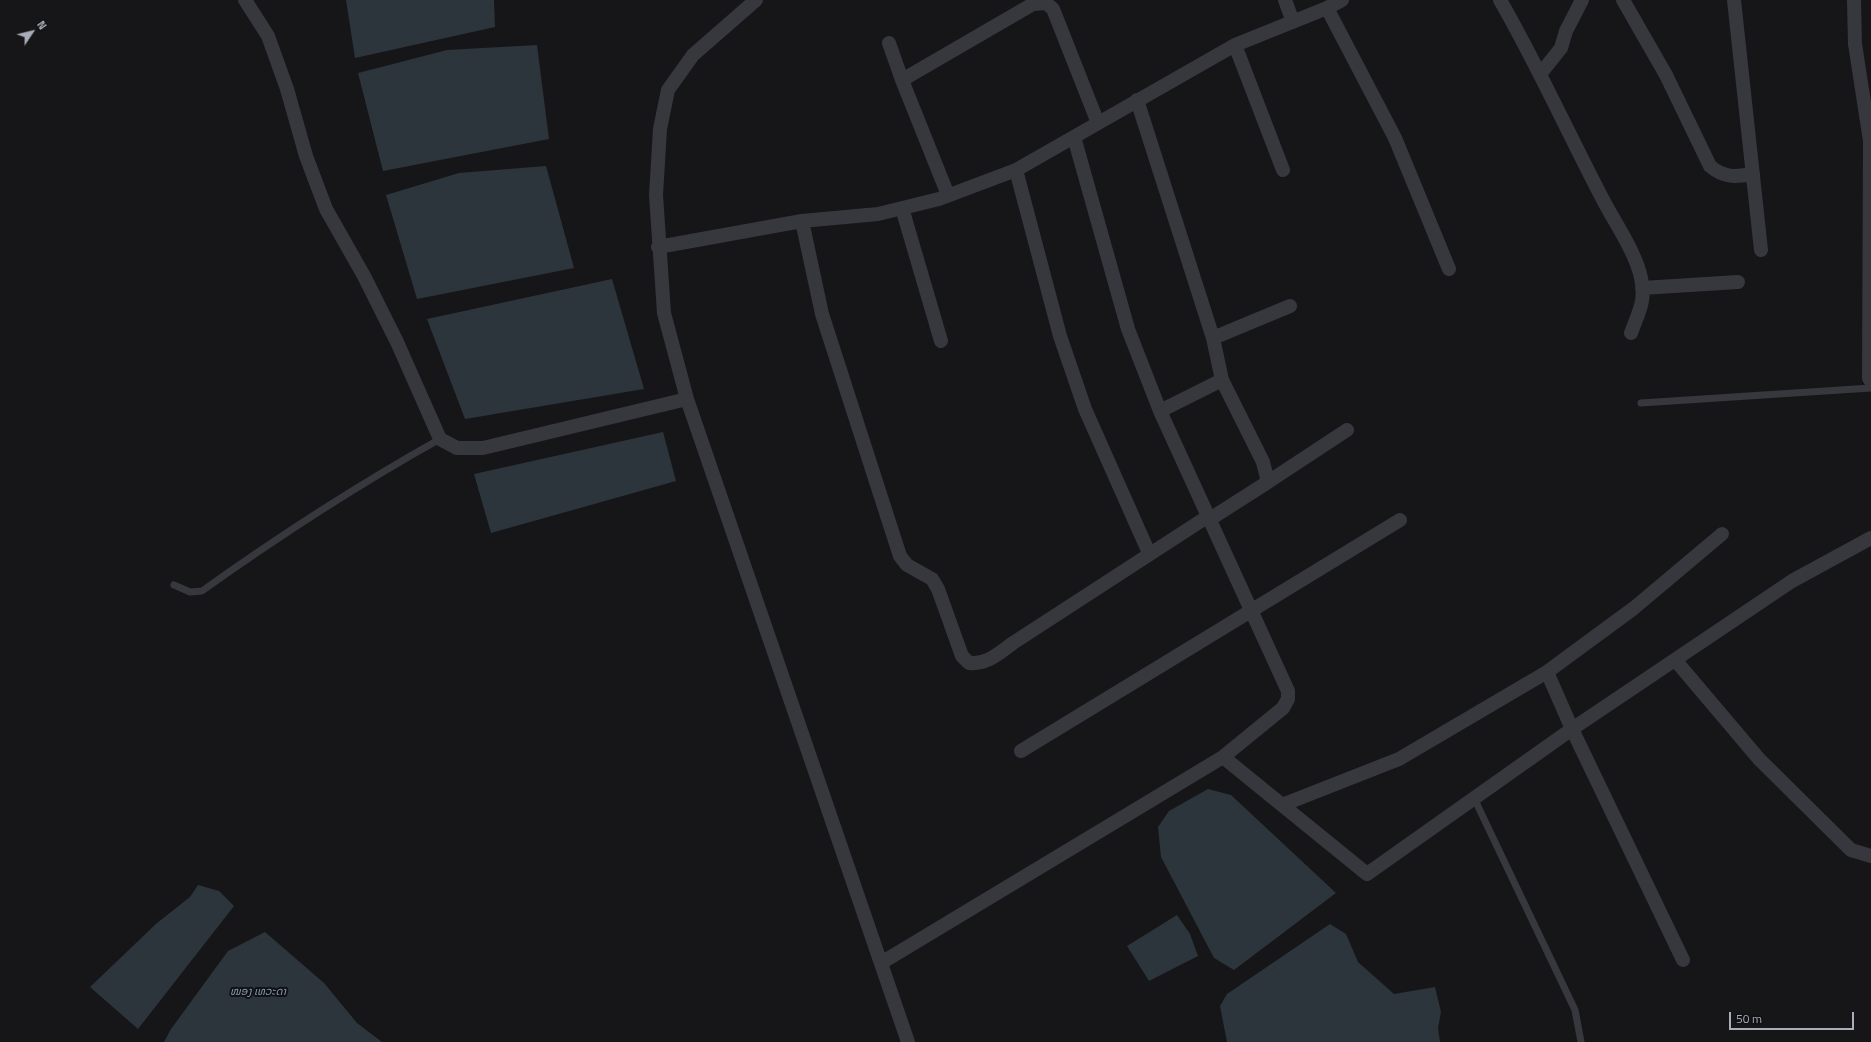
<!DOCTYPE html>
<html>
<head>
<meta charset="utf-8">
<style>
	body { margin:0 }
	#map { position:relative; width:1871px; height:1042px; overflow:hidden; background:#161618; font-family:"Titillium Web",sans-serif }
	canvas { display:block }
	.north { position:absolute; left:12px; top:12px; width:40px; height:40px; -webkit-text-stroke:3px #111113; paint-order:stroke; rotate:55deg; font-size:11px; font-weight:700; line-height:16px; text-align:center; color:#a8adb8 }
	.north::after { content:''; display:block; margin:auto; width:14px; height:18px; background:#a8adb8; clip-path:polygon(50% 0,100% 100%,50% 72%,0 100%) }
	.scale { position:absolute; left:1729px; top:1012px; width:125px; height:18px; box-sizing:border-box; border:2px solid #a8adb8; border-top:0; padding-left:5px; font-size:12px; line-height:14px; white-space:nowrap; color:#a8adb8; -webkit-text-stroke:3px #111113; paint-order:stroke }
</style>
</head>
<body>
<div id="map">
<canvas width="1871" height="1042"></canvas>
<div class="north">N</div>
<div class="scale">50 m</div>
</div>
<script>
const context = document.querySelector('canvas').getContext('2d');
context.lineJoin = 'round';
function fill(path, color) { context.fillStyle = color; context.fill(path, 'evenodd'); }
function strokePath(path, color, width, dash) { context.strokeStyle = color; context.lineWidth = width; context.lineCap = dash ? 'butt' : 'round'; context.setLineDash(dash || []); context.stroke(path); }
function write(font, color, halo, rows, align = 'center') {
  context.font = font + ' "Titillium Web","Noto Sans Lao",sans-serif'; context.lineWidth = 4; context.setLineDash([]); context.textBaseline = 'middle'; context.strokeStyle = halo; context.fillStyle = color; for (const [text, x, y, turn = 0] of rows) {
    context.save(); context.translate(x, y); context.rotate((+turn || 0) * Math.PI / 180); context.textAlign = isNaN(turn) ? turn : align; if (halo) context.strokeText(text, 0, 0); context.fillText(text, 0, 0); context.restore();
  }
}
const water = new Path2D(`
	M 346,0 L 494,0 L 495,27 L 355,58 Z
	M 537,45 L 549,139 L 383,171 L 358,73 L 447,50 Z
	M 546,166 L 574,268 L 417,299 L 386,195 L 459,173 Z
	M 612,279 L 644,389 L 465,419 L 427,319 Z
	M 663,432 L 676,481 L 491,533 L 474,474 Z
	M 1208,789 L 1231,795 L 1336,893 L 1234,970 L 1214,958 L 1161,857 L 1158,827 L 1169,811 Z
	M 198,885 L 219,891 L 234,906 L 138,1029 L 90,987 L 157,923 L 190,897 Z
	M 1177,915 L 1190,934 L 1198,956 L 1149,981 L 1127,946 Z
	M 1330,924 L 1346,934 L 1358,962 L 1394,994 L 1435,987 L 1441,1012 L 1438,1028 L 1440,1042 L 1227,1042 L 1220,1006 L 1227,994 Z
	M 265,932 L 324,983 L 357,1023 L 382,1042 L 164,1042 L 171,1029 L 228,951 Z`);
const service = new Path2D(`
	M 1641,403 L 1871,388
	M 174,585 L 190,592 L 202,591 C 279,536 358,485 440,439
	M 1474,798 L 1575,1010 L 1581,1042`);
const minor = new Path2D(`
	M 245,0 L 268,36 L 287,89 L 306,156 L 326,209 L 364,276 L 397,342 L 440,439 L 457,448 L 483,448 L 687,399
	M 756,0 L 693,55 L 668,90 L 660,129 L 656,195 L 664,313 L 687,399 L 908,1042
	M 1285,0 L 1293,22
	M 1500,0 C 1537,64 1567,131 1601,196 C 1613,220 1636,252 1641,278 C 1646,301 1639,311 1631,333
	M 1623,0 L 1666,75 L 1710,166 C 1724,178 1735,177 1753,174
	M 1734,0 L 1761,250
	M 1854,0 L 1855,44 L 1870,141 L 1869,378 L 1871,381
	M 1327,8 L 1395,138 L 1449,269
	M 889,43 L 902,80 L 948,195
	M 1235,45 L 1283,170
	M 1541,73 L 1561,48 L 1566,31 L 1582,0
	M 902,80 L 1033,4 L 1046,3 L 1053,9 L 1098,123
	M 1137,100 L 1213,338 L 1222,380 L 1263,462 L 1268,482 L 1210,519
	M 1016,170 L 1060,336 L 1085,409 L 1149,553
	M 902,208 L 941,341
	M 802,221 L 822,314 L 900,556 L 907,565 L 932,579 L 938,589 L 962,656 L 969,663 C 987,665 999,653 1013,643 L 1207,517
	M 658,247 L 802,221 L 878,214 L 939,199 L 1016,170 L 1235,45 L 1327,8 L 1342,0
	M 1642,288 L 1738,282
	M 1213,338 L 1290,306
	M 1160,411 L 1222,380
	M 1268,482 L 1347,430
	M 1676,661 L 1759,759 L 1851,850 L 1871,856
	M 1547,672 L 1572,729 L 1683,960
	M 1021,751 L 1400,520
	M 1223,757 L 1367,874 L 1572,729 L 1792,581 L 1871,538
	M 1282,805 L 1399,759 L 1547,672 L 1634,608 L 1722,534
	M 881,963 L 1223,757 L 1283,708 L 1288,699 L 1288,691 L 1160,411 L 1128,329 L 1074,137`);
const waterNames = [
	["ໜອງ ເທວະດາ",258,992]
];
fill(water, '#2c353c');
strokePath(service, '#37383d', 7);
strokePath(minor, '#37383d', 14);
write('italic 11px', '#7f9bb3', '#111113', waterNames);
</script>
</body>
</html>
